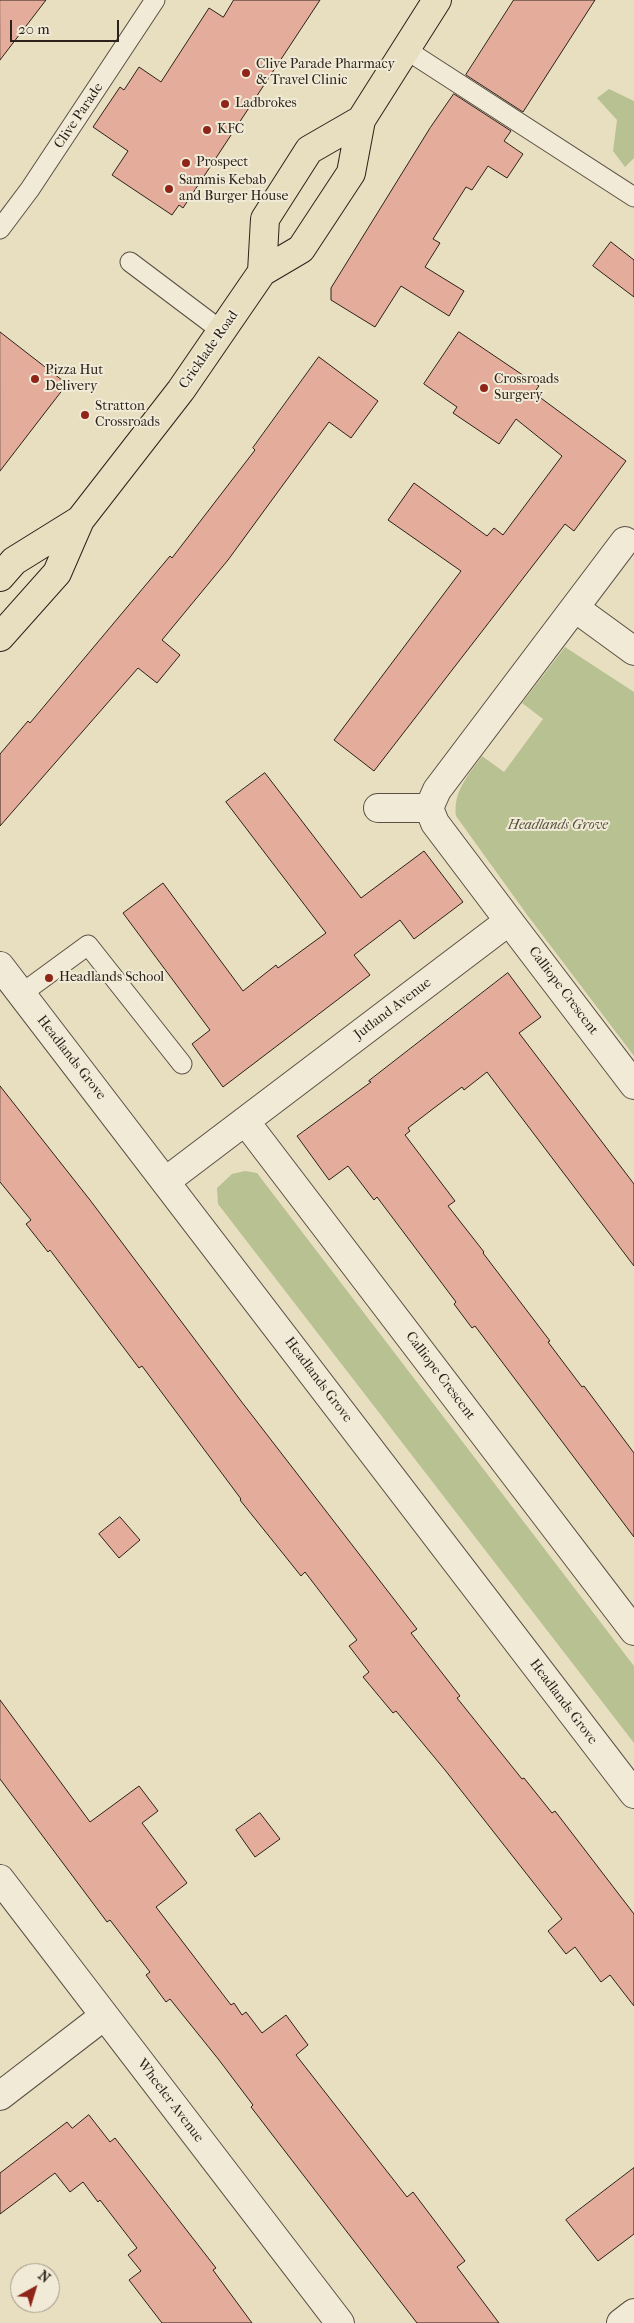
<!DOCTYPE html>
<html>
<head>
<meta charset="utf-8">
<style>
	body { margin:0 }
	#map { position:relative; width:634px; height:2323px; overflow:hidden; background:#e8dfc0; font-family:"IM FELL French Canon",serif }
	canvas { display:block }
	.north { position:absolute; left:10px; top:2263px; width:50px; height:50px; box-sizing:border-box; background:#f0ead6; border:1px solid #a29a8b; border-radius:50%; rotate:39deg; font-size:14px; font-weight:700; line-height:20px; text-align:center; color:#2c211b }
	.north::after { content:''; display:block; margin:auto; width:18px; height:22px; background:#8f2418; clip-path:polygon(50% 0,100% 100%,50% 72%,0 100%) }
	.scale { position:absolute; left:10px; top:20px; width:109px; height:22px; box-sizing:border-box; border:2px solid #2c211b; border-top:0; padding-left:6px; font-size:15px; line-height:18px; white-space:nowrap; color:#2c211b; -webkit-text-stroke:4px #f0ead6; paint-order:stroke }
</style>
</head>
<body>
<div id="map">
<canvas width="634" height="2323"></canvas>
<div class="north">N</div>
<div class="scale">20 m</div>
</div>
<script>
const context = document.querySelector('canvas').getContext('2d');
context.lineJoin = 'round';
function fill(path, color) { context.fillStyle = color; context.fill(path, 'evenodd'); }
function strokePath(path, color, width, dash) { context.strokeStyle = color; context.lineWidth = width; context.lineCap = dash ? 'butt' : 'round'; context.setLineDash(dash || []); context.stroke(path); }
function write(font, color, halo, rows, align = 'center') {
  context.font = font + ' "IM FELL French Canon",serif'; context.lineWidth = 4; context.setLineDash([]); context.textBaseline = 'middle'; context.strokeStyle = halo; context.fillStyle = color; for (const [text, x, y, turn = 0] of rows) {
    context.save(); context.translate(x, y); context.rotate((+turn || 0) * Math.PI / 180); context.textAlign = isNaN(turn) ? turn : align; if (halo) context.strokeText(text, 0, 0); context.fillText(text, 0, 0); context.restore();
  }
}
const green = new Path2D(`
	M 609,89 L 634,101 L 634,158 L 625,167 L 613,151 L 617,120 L 597,98 Z
	M 565,647 L 634,692 L 634,1056 L 528,916 L 456,816 C 453,791 468,776 482,756 L 504,772 L 543,719 L 522,703 Z
	M 245,1171 L 257,1173 L 634,1666 L 634,1743 L 218,1204 L 217,1188 L 232,1174 Z`);
const building = new Path2D(`
	M 0,0 L 46,0 L 0,60 Z
	M 234,0 L 320,0 L 183,208 L 179,205 L 172,215 L 112,175 L 128,151 L 93,127 L 120,87 L 124,90 L 139,67 L 161,82 L 209,8 L 223,17 Z
	M 514,0 L 595,0 L 523,112 L 466,75 Z
	M 454,94 L 511,131 L 504,141 L 523,154 L 507,178 L 488,166 L 472,190 L 466,187 L 433,239 L 440,243 L 425,267 L 464,291 L 449,316 L 401,286 L 375,327 L 331,300 L 331,288 L 430,128 Z
	M 611,242 L 634,260 L 634,297 L 593,266 Z
	M 0,332 L 67,384 L 0,471 Z
	M 459,332 L 539,386 L 534,393 L 626,461 L 574,531 L 565,524 L 374,771 L 334,740 L 461,571 L 388,520 L 414,483 L 487,536 L 494,528 L 503,535 L 562,456 L 516,419 L 499,444 L 453,413 L 457,407 L 424,384 Z
	M 319,357 L 378,401 L 351,438 L 329,422 L 228,560 L 162,640 L 180,655 L 157,683 L 138,668 L 0,826 L 0,754 L 28,721 L 30,723 L 170,556 L 172,558 L 255,450 L 253,448 Z
	M 265,773 L 361,898 L 424,851 L 463,902 L 414,939 L 400,920 L 354,955 L 370,975 L 223,1087 L 192,1044 L 210,1030 L 123,913 L 163,883 L 243,991 L 276,965 L 278,968 L 326,933 L 226,802 Z
	M 508,973 L 541,1017 L 519,1033 L 634,1184 L 634,1266 L 487,1072 L 464,1090 L 462,1087 L 434,1108 L 408,1128 L 410,1131 L 405,1135 L 455,1201 L 448,1206 L 484,1252 L 483,1253 L 550,1341 L 548,1342 L 582,1387 L 584,1386 L 634,1453 L 634,1537 L 475,1326 L 472,1328 L 454,1304 L 456,1302 L 377,1197 L 374,1200 L 348,1166 L 329,1180 L 297,1136 L 371,1082 L 369,1081 Z
	M 0,1086 L 90,1200 L 241,1401 L 417,1629 L 411,1633 L 460,1696 L 457,1698 L 522,1779 L 524,1778 L 552,1813 L 555,1811 L 634,1914 L 634,2006 L 610,1975 L 601,1982 L 575,1947 L 566,1954 L 548,1931 L 562,1919 L 445,1770 L 396,1711 L 393,1713 L 363,1677 L 369,1672 L 349,1646 L 357,1640 L 305,1572 L 301,1576 L 240,1500 L 241,1499 L 142,1366 L 139,1368 L 50,1250 L 48,1252 L 26,1224 L 31,1220 L 0,1182 Z
	M 120,1517 L 140,1540 L 119,1558 L 99,1534 Z
	M 0,1700 L 90,1822 L 139,1786 L 158,1811 L 142,1823 L 187,1883 L 156,1907 L 231,2005 L 234,2003 L 242,2015 L 246,2012 L 262,2033 L 286,2015 L 308,2045 L 296,2055 L 407,2197 L 413,2192 L 465,2261 L 457,2267 L 499,2323 L 417,2323 L 251,2107 L 253,2105 L 219,2060 L 170,1999 L 166,2002 L 146,1975 L 150,1972 L 110,1920 L 107,1922 L 0,1779 Z
	M 260,1813 L 280,1839 L 255,1857 L 236,1830 Z
	M 89,2115 L 110,2142 L 115,2138 L 216,2268 L 213,2270 L 252,2323 L 162,2323 L 129,2280 L 141,2271 L 128,2255 L 137,2248 L 100,2200 L 98,2202 L 83,2182 L 70,2192 L 55,2173 L 0,2214 L 0,2173 L 67,2122 L 72,2128 Z
	M 634,2168 L 634,2234 L 598,2261 L 566,2220 Z`);
const service = new Path2D(`
	M 405,49 L 634,197
	M 0,229 L 30,189 L 155,0
	M 130,262 L 223,332
	M 21,994 L 88,945 L 182,1064`);
const minor = new Path2D(`
	M 575,608 L 634,651
	M 378,808 L 429,808
	M 509,921 L 634,1085
	M 0,966 L 634,1794
	M 245,1121 L 634,1631
	M 166,1181 L 509,921 L 435,823 L 429,808 L 437,790 L 625,541
	M 0,1879 L 340,2323
	M 0,2096 L 104,2016
	M 621,2323 L 634,2313`);
const primary = new Path2D(`
	M 262,272 L 265,219 L 309,150 L 361,120
	M 0,577 L 14,561 L 80,520
	M 0,637 L 57,573 L 80,520 L 181,390 L 262,272 L 301,249 L 351,173 L 361,120 L 437,0`);
const markers = [
	[246,73,5,"#8f2418"],
	[225,104,5,"#8f2418"],
	[207,130,5,"#8f2418"],
	[186,163,5,"#8f2418"],
	[169,189,5,"#8f2418"],
	[35,379,5,"#8f2418"],
	[484,388,5,"#8f2418"],
	[85,415,5,"#8f2418"],
	[49,978,5,"#8f2418"]
];
const poiNames = [
	["Clive Parade Pharmacy",256,65],
	["& Travel Clinic",256,81],
	["Ladbrokes",235,104],
	["KFC",217,130],
	["Prospect",196,163],
	["Sammis Kebab",179,181],
	["and Burger House",179,197],
	["Pizza Hut",45,371],
	["Delivery",45,387],
	["Crossroads",494,380],
	["Surgery",494,396],
	["Stratton",95,407],
	["Crossroads",95,423],
	["Headlands School",59,978]
];
const streetNames = [
	["Clive Parade",79,116,-56],
	["Cricklade Road",209,350,-55],
	["Calliope Crescent",563,991,53],
	["Jutland Avenue",393,1009,-37],
	["Headlands Grove",71,1058,52],
	["Calliope Crescent",440,1376,53],
	["Headlands Grove",318,1380,53],
	["Headlands Grove",563,1702,53],
	["Wheeler Avenue",170,2101,53]
];
const parkNames = [
	["Headlands Grove",558,826]
];
fill(green, '#b8c191');
fill(building, '#e4ad9b');
strokePath(building, '#2c211b', 1);
strokePath(service, '#5b5044', 21);
strokePath(minor, '#5b5044', 30);
strokePath(primary, '#2c211b', 30);
strokePath(service, '#f0ead6', 19);
strokePath(minor, '#f0ead6', 28);
strokePath(primary, '#e8dfc0', 28);
for (const [x, y, r, color] of markers) { const dot = new Path2D(); dot.arc(x, y, r, 0, 2 * Math.PI); context.fillStyle = color; context.fill(dot); strokePath(dot, '#f0ead6', 2); }
write('14px', '#2c211b', '#f0ead6', poiNames, 'left');
write('14px', '#2c211b', '#f0ead6', streetNames);
write('italic 14px', '#56513e', '#f0ead6', parkNames);
</script>
</body>
</html>
